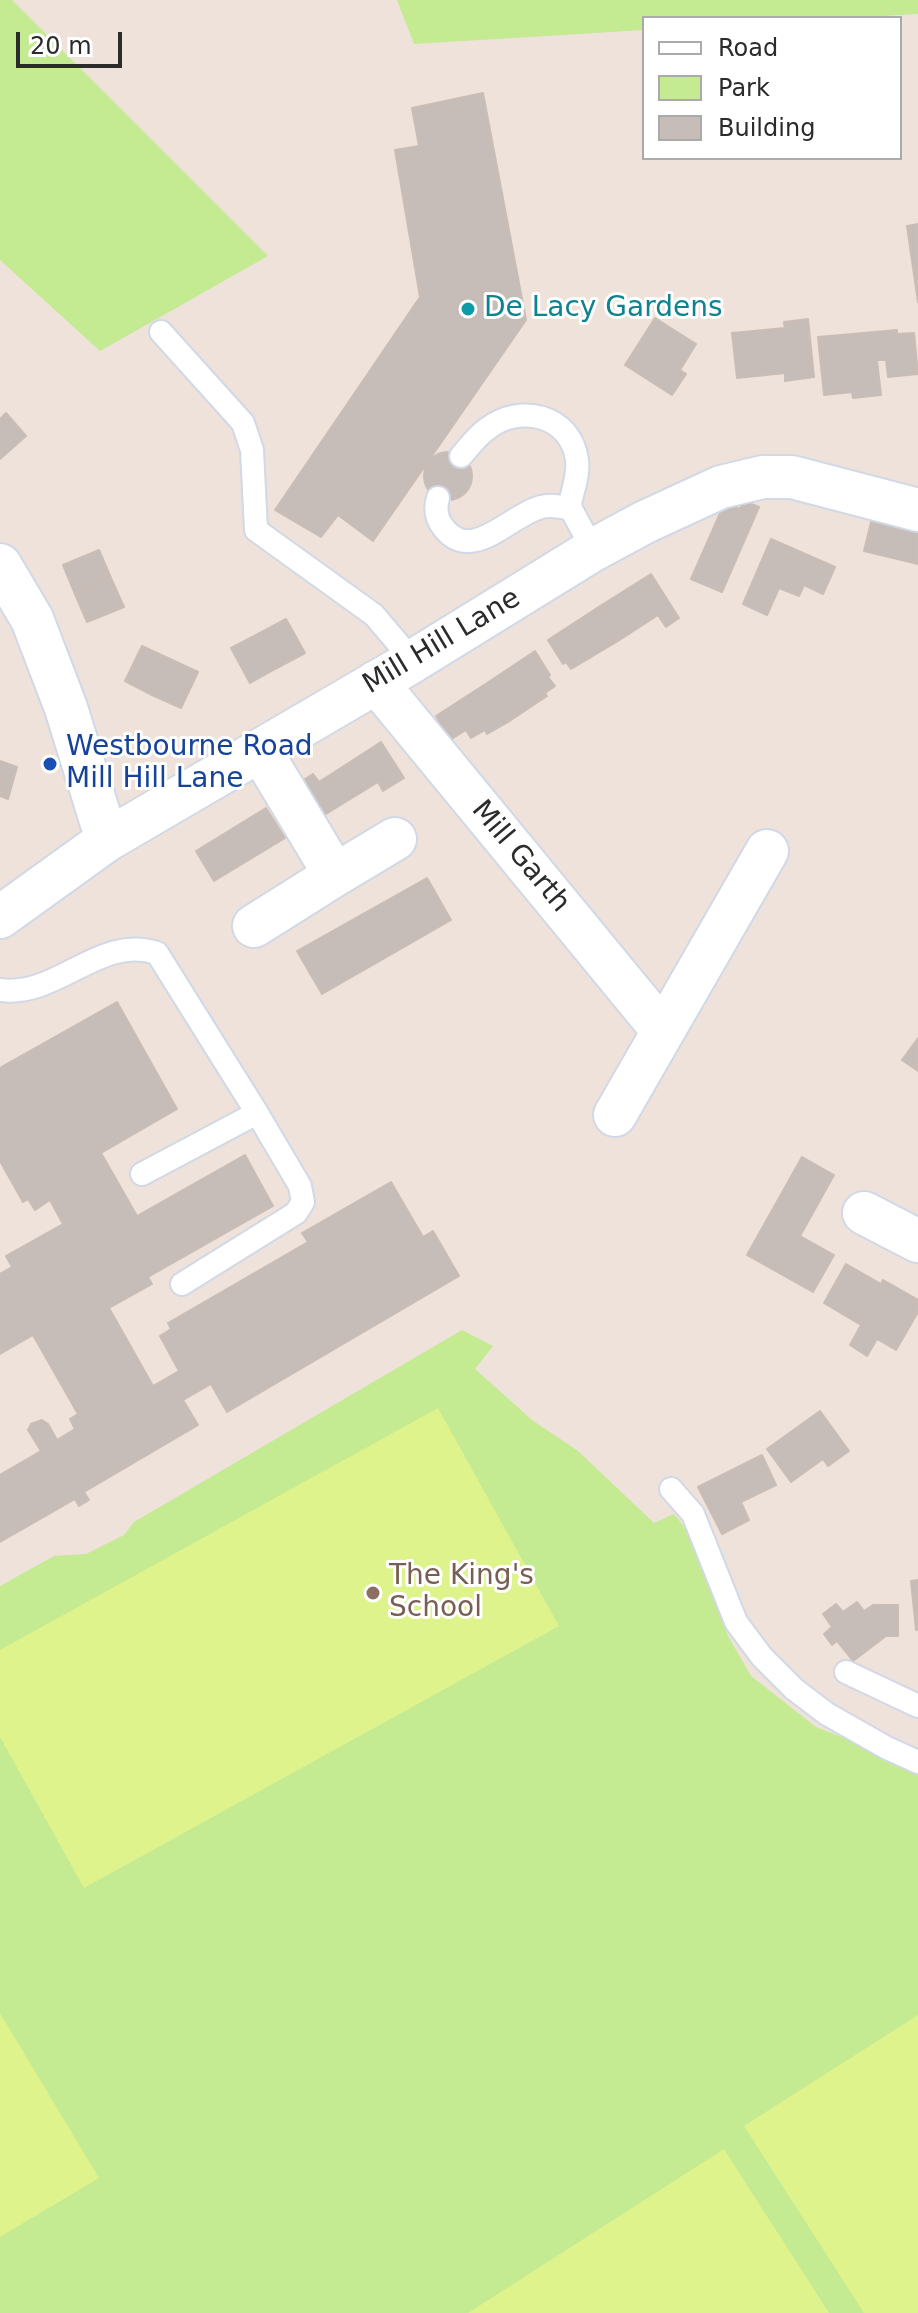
<!DOCTYPE html>
<html>
<head>
<meta charset="utf-8">
<style>
	body { margin:0 }
	#map { position:relative; width:918px; height:2313px; overflow:hidden; background:#eee2db; font-family:"DejaVu Sans",sans-serif }
	canvas { display:block }
	.legend { position:absolute; left:642px; top:16px; width:260px; height:144px; box-sizing:border-box; background:#fff; border:2px solid #aaa; margin:0; padding:10px 14px; list-style:none; font-size:24px; color:#2b2b2b }
	.legend li { display:flex; align-items:center; gap:16px; height:40px }
	.legend b { width:40px; border:2px solid #aaa }
	.scale { position:absolute; left:16px; top:32px; width:106px; height:36px; box-sizing:border-box; border:4px solid #2b2b2b; border-top:0; padding-left:10px; font-size:24px; line-height:28px; white-space:nowrap; color:#2b2b2b; -webkit-text-stroke:6px #fff; paint-order:stroke }
</style>
</head>
<body>
<div id="map">
<canvas width="918" height="2313"></canvas>
<ul class="legend">
<li><b style="height:10px;background:#fff"></b>Road</li>
<li><b style="height:22px;background:#c4ea92"></b>Park</li>
<li><b style="height:22px;background:#c6bcb8"></b>Building</li>
</ul>
<div class="scale">20 m</div>
</div>
<script>
const context = document.querySelector('canvas').getContext('2d');
context.lineJoin = 'round';
function fill(path, color) { context.fillStyle = color; context.fill(path, 'evenodd'); }
function strokePath(path, color, width, dash) { context.strokeStyle = color; context.lineWidth = width; context.lineCap = dash ? 'butt' : 'round'; context.setLineDash(dash || []); context.stroke(path); }
function write(font, color, halo, rows, align = 'center') {
  context.font = font + ' "DejaVu Sans",sans-serif'; context.lineWidth = 6; context.setLineDash([]); context.textBaseline = 'middle'; context.strokeStyle = halo; context.fillStyle = color; for (const [text, x, y, turn = 0] of rows) {
    context.save(); context.translate(x, y); context.rotate((+turn || 0) * Math.PI / 180); context.textAlign = isNaN(turn) ? turn : align; if (halo) context.strokeText(text, 0, 0); context.fillText(text, 0, 0); context.restore();
  }
}
const green = new Path2D(`
	M 0,0 L 12,0 L 268,256 L 100,351 L 0,260 Z
	M 397,0 L 918,0 L 918,14 L 848,18 L 644,18 L 644,30 L 414,44 Z
	M 462,1330 L 493,1346 L 475,1369 L 532,1420 L 578,1451 L 654,1523 L 674,1514 L 691,1536 L 728,1636 L 751,1676 L 816,1727 L 844,1738 L 882,1759 L 918,1775 L 918,2313 L 0,2313 L 0,1586 L 54,1556 L 86,1554 L 124,1535 L 134,1522 Z`);
const pitch = new Path2D(`
	M 438,1408 L 559,1626 L 84,1888 L 0,1737 L 0,1650 Z
	M 0,2013 L 99,2178 L 0,2237 Z
	M 918,2015 L 918,2313 L 864,2313 L 744,2126 Z
	M 724,2149 L 829,2313 L 468,2313 Z`);
const building = new Path2D(`
	M 483,93 L 526,320 L 373,541 L 338,515 L 321,537 L 275,510 L 420,297 L 395,150 L 419,146 L 412,108 Z
	M 918,224 L 918,302 L 907,226 Z
	M 655,318 L 696,344 L 680,370 L 686,374 L 672,395 L 625,365 Z
	M 808,319 L 814,377 L 785,381 L 785,373 L 737,378 L 732,333 L 785,328 L 784,322 Z
	M 897,330 L 897,334 L 914,333 L 918,374 L 888,377 L 886,360 L 877,360 L 881,395 L 853,398 L 852,392 L 824,395 L 818,337 Z
	M 6,413 L 26,436 L 0,459 L 0,419 Z
	M424 476a24 24 0 1 1 48 0a24 24 0 1 1-48 0Z
	M 743,501 L 759,507 L 722,592 L 691,579 L 725,502 L 740,509 Z
	M 873,514 L 918,525 L 918,564 L 864,551 Z
	M 771,539 L 835,567 L 823,594 L 804,585 L 799,596 L 779,588 L 767,615 L 743,604 Z
	M 99,550 L 111,578 L 75,594 L 63,565 Z
	M 651,574 L 679,618 L 666,627 L 658,615 L 618,641 L 597,608 Z
	M 111,578 L 124,607 L 87,622 L 75,594 Z
	M 597,608 L 618,641 L 571,669 L 566,662 L 563,664 L 548,640 Z
	M 286,619 L 305,653 L 277,668 L 258,634 Z
	M 258,634 L 277,668 L 250,683 L 231,648 Z
	M 142,646 L 170,659 L 152,695 L 125,681 Z
	M 535,651 L 550,675 L 548,677 L 555,686 L 545,693 L 547,696 L 508,722 L 484,685 Z
	M 170,659 L 198,672 L 181,708 L 152,695 Z
	M 484,685 L 508,722 L 487,734 L 485,730 L 471,738 L 466,730 L 450,740 L 436,716 Z
	M 381,742 L 404,778 L 383,791 L 378,782 L 321,817 L 299,783 L 313,774 L 319,782 Z
	M 0,761 L 17,767 L 8,799 L 0,796 Z
	M 266,808 L 285,838 L 214,881 L 196,851 Z
	M 427,878 L 451,920 L 322,994 L 297,951 Z
	M 117,1002 L 177,1109 L 101,1153 L 137,1216 L 245,1155 L 273,1206 L 148,1277 L 152,1284 L 109,1308 L 153,1386 L 179,1371 L 160,1336 L 171,1329 L 168,1323 L 308,1242 L 302,1233 L 391,1182 L 423,1237 L 433,1231 L 459,1276 L 227,1412 L 211,1384 L 183,1400 L 198,1425 L 84,1492 L 89,1500 L 79,1506 L 75,1499 L 0,1542 L 0,1475 L 41,1451 L 28,1430 L 31,1424 L 42,1420 L 48,1424 L 57,1440 L 75,1429 L 70,1419 L 78,1414 L 33,1335 L 0,1354 L 0,1274 L 12,1267 L 6,1256 L 63,1224 L 50,1200 L 35,1210 L 28,1199 L 23,1202 L 0,1161 L 0,1068 Z
	M 918,1038 L 918,1071 L 902,1060 Z
	M 802,1157 L 834,1175 L 800,1236 L 834,1255 L 813,1292 L 747,1255 Z
	M 846,1264 L 881,1284 L 883,1280 L 918,1300 L 918,1312 L 896,1350 L 877,1339 L 867,1356 L 850,1345 L 861,1325 L 824,1303 Z
	M 820,1411 L 849,1451 L 828,1466 L 823,1459 L 791,1482 L 767,1449 Z
	M 762,1455 L 776,1485 L 741,1502 L 749,1520 L 722,1534 L 698,1487 Z
	M 918,1580 L 918,1630 L 916,1630 L 911,1581 Z
	M 857,1602 L 864,1611 L 873,1605 L 898,1605 L 898,1636 L 886,1636 L 853,1661 L 837,1641 L 832,1645 L 824,1634 L 832,1627 L 823,1614 L 836,1604 L 843,1612 Z`);
const lane = new Path2D(`
	M 161,332 L 243,423 L 252,450 L 256,530 L 374,615 L 413,661
	M 461,456 C 469,447 477,436 487,429 C 520,403 571,415 577,460 C 579,474 573,490 570,503 L 571,509 L 593,550
	M 438,498 C 435,508 436,518 443,527 C 471,565 510,515 541,507 C 551,504 561,507 571,509
	M 0,990 C 58,998 99,934 157,953 L 257,1113 L 142,1174
	M 182,1284 L 296,1213 L 303,1202 L 300,1186 L 257,1113
	M 671,1489 L 693,1514 L 736,1622 L 762,1657 L 794,1689 L 827,1714 L 887,1748 L 918,1762
	M 846,1672 L 918,1706`);
const street = new Path2D(`
	M 0,565 L 32,619 L 66,708 L 107,840
	M 376,682 L 663,1031
	M 260,750 L 335,875 L 395,839
	M 0,917 L 107,840 L 413,661 L 593,550 L 645,522 L 721,487 L 763,477 L 792,477 L 918,510
	M 254,926 L 335,875
	M 615,1115 L 767,851
	M 864,1213 L 918,1241`);
const markers = [
	[468,309,8,"#0f9aa8"],
	[50,764,8,"#1a4fb4"],
	[373,1593,8,"#8d6e63"]
];
const cultureNames = [
	["De Lacy Gardens",484,309]
];
const streetNames = [
	["Mill Hill Lane",442,642,-31],
	["Mill Garth",520,857,50]
];
const transitNames = [
	["Westbourne Road",66,748],
	["Mill Hill Lane",66,780]
];
const educationNames = [
	["The King's",389,1577],
	["School",389,1609]
];
fill(green, '#c4ea92');
fill(pitch, '#dff38d');
fill(building, '#c6bcb8');
strokePath(building, '#cabdb5', 2);
strokePath(lane, '#d0d9e5', 26);
strokePath(street, '#d0d9e5', 46);
strokePath(lane, '#fff', 22);
strokePath(street, '#fff', 42);
for (const [x, y, r, color] of markers) { const dot = new Path2D(); dot.arc(x, y, r, 0, 2 * Math.PI); context.fillStyle = color; context.fill(dot); strokePath(dot, '#fff', 3); }
write('28px', '#0d838f', '#fff', cultureNames, 'left');
write('28px', '#2b2b2b', '#fff', streetNames);
write('28px', '#164399', '#fff', transitNames, 'left');
write('28px', '#785e54', '#fff', educationNames, 'left');
</script>
</body>
</html>
